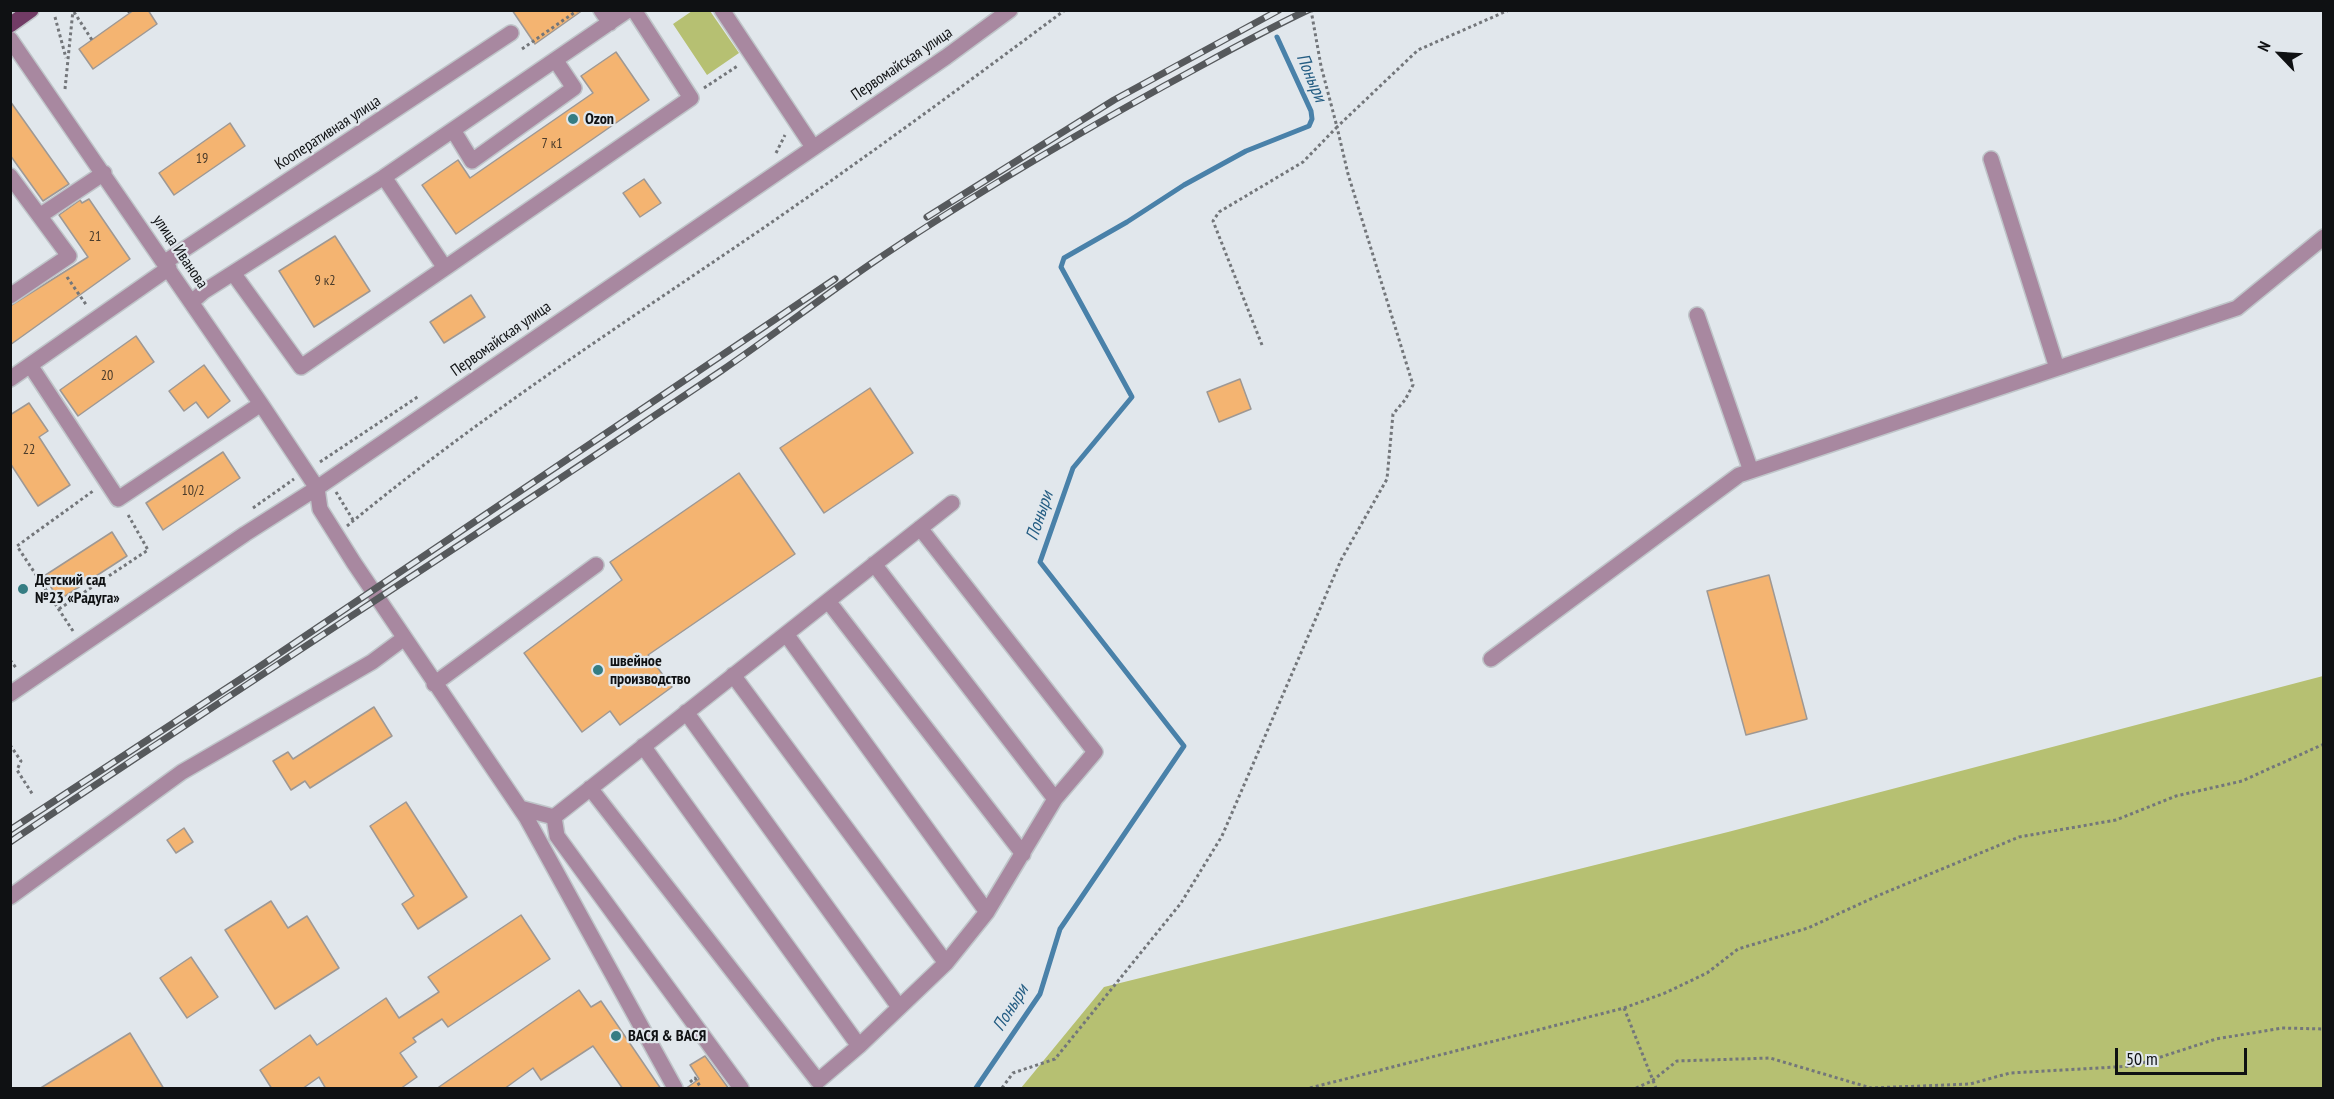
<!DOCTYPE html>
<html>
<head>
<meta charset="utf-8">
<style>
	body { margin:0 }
	#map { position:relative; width:2334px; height:1099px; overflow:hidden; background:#e1e7ec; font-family:"PT Sans Narrow",sans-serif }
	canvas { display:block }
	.frame { position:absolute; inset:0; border:12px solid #0f1113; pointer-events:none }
	.north { position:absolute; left:2250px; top:24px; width:60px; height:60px; -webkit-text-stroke:4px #e1e7ec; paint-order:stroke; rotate:295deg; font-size:16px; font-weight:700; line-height:24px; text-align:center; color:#0f1113 }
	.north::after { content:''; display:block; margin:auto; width:21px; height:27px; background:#0f1113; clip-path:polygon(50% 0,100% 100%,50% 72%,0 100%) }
	.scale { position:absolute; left:2115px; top:1048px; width:132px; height:27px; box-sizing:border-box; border:3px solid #0f1113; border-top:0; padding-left:8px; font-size:18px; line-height:21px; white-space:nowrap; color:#0f1113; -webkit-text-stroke:4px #e1e7ec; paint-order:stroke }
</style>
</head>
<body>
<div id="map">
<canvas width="2334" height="1099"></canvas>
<div class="frame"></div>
<div class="north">N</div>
<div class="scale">50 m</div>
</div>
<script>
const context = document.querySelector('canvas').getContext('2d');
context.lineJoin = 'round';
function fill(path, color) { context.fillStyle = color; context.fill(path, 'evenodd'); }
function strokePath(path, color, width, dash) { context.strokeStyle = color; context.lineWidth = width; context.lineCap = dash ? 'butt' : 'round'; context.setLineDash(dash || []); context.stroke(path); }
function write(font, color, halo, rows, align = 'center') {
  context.font = font + ' "PT Sans Narrow",sans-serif'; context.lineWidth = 4.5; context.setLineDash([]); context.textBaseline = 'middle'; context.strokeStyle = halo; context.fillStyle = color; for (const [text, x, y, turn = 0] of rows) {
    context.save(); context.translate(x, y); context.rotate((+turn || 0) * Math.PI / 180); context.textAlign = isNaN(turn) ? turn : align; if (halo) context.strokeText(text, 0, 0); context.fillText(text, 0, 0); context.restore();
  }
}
const green = new Path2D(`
	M 692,11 L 710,11 L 739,53 L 707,75 L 673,24 Z
	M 2323,676 L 2323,1088 L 1021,1088 L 1104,987 L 1728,832 Z`);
const stream = new Path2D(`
	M 976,1088 L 1040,994 L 1060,929 L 1184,746 L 1040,562 L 1073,468 L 1132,397 L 1061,267 L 1064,258 L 1127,222 L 1184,185 L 1246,151 L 1309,126 L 1312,119 L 1311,111 L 1277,37`);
const building = new Path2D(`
	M 134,10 L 148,10 L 157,24 L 93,69 L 79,49 Z
	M 512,10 L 583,10 L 535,44 Z
	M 616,52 L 649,100 L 456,234 L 422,185 L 458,160 L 470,178 L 593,93 L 581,76 Z
	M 10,101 L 69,184 L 43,201 L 10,155 Z
	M 230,123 L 245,146 L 174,195 L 159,173 Z
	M 644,179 L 661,203 L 640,217 L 623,193 Z
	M 89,199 L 130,259 L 10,345 L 10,306 L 88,257 L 59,215 L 80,200 L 82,203 Z
	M 335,236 L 370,291 L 314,327 L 279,271 Z
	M 471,295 L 485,317 L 444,343 L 430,322 Z
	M 136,336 L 154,362 L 78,416 L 60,390 Z
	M 204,365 L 230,401 L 208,418 L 196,402 L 184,411 L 169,391 Z
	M 1240,379 L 1251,409 L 1219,422 L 1207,392 Z
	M 870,388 L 913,453 L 824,513 L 780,448 Z
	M 29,403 L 48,431 L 39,437 L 70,485 L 38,506 L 10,463 L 10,415 Z
	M 223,452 L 240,478 L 163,530 L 146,503 Z
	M 739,473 L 795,554 L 648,655 L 672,687 L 620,725 L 610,711 L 582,732 L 524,653 L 622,580 L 610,562 Z
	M 112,532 L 127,556 L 59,600 L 44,576 Z
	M 1769,575 L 1807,719 L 1746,735 L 1707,591 Z
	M 374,707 L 392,736 L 310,788 L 305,781 L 291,790 L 273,761 L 288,752 L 293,759 Z
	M 406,802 L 467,897 L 418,929 L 402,904 L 414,896 L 370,826 Z
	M 184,828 L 193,842 L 176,853 L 167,840 Z
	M 271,901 L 288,928 L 307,916 L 339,968 L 275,1009 L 225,930 Z
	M 521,915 L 550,959 L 448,1027 L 442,1019 L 413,1038 L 416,1042 L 400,1053 L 417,1077 L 400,1089 L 326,1089 L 319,1077 L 302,1089 L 272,1089 L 260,1070 L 310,1035 L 317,1045 L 386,998 L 399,1018 L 439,992 L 428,977 Z
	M 191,957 L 218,997 L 187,1018 L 160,978 Z
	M 579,990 L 591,1007 L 601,1001 L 661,1089 L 623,1089 L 593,1046 L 541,1080 L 533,1068 L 504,1089 L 436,1089 Z
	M 130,1033 L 164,1089 L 39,1089 Z
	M 705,1056 L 729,1089 L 685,1089 L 699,1079 L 690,1065 Z`);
const path = new Path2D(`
	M 128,10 L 130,14
	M 74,12 L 92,40
	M 55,17 L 66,58
	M 522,49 L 578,10
	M 704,88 L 739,65
	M 65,89 L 73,10
	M 776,153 L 785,135
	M 67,277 L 87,306
	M 1262,345 L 1213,221 L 1219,212 L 1303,162 L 1337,127 L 1321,66 L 1311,10
	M 320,462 L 419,396
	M 336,492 L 353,520
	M 253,508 L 294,479
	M 347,526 C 476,419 618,327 756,233 C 861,161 963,86 1065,10
	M 59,609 L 148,550 L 127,513
	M 73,631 L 17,546 L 93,491
	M 10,660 L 17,669
	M 10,745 L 21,761 L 17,770 L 33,795
	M 1624,1008 L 1656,1088
	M 690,1082 L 695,1078 L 701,1088
	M 1002,1088 L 1013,1073 L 1055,1059 L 1181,903 L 1222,836 L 1341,560 L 1387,479 L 1393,414 L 1405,400 L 1413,385 L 1348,174 L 1337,127 L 1418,50 L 1509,10
	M 1310,1088 L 1624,1008 L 1665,993 L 1707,973 L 1738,949 L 1808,928 L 1877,896 L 2019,837 L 2116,820 L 2176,796 L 2242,781 L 2324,744
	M 1636,1088 L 1652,1081 L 1677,1061 L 1770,1058 L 1871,1088 L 1970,1084 L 2010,1073 L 2133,1066 L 2216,1039 L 2282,1028 L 2324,1029`);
const minor = new Path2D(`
	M 601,10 L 610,23
	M 722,10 L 813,147
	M 10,39 L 261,404 L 317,488 L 320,509 L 354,563 L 526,817 L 675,1088
	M 453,130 L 472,161 L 574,88 L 556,61
	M 1991,159 L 2057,368
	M 10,176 L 69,256 L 10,296
	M 384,177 L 445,268 L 691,98 L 634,10
	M 41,215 L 104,173
	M 165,262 L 511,33
	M 233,273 L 301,367 L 445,268
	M 192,302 L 203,292 L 384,177 L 628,10
	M 1697,315 L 1751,471
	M 30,365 L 118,499 L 261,404
	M 10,379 L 169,268
	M 874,564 L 1055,799
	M 828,601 L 1023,854
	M 786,634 L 987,912
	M 1491,659 L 1739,475 L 2237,308 L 2324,237
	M 733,675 L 946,963
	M 434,684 L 596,565
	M 10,694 L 245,534 L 317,488 L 946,57 L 1010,10
	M 686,712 L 899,1007
	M 643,746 L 859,1046
	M 590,788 L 818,1081 L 859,1046 L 946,963 L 987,912 L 1055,799 L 1095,752 L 920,528
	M 520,808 L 554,817 L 952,503
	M 554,817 L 557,836 L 741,1088
	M 10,897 L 182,772 L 372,662 L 403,639`);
const major = new Path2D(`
	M 10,25 L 31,10`);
const rail = new Path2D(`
	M 927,217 L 1114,100 L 1279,10
	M 10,830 L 259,667 L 835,279
	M 10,842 C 246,683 486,530 721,371 C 772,336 821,298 872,263 C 966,199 1065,141 1164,86 C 1212,60 1259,33 1308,10`);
const markers = [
	[573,119,6,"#357d83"],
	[23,589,6,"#357d83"],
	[598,670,6,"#357d83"],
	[616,1036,6,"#357d83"]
];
const numberNames = [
	["7 к1",552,144],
	["19",202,159],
	["21",95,237],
	["9 к2",325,281],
	["20",107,376],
	["22",29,450],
	["10/2",193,491]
];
const streetNames = [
	["Первомайская улица",902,64,-34],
	["Кооперативная улица",328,133,-33],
	["улица Иванова",180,252,56],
	["Первомайская улица",501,339,-35]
];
const poiNames = [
	["Ozon",585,119],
	["Детский сад",35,580],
	["№23 «Радуга»",35,598],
	["швейное",610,661],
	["производство",610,679],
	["ВАСЯ & ВАСЯ",628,1036]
];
const waterNames = [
	["Поныри",1311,78,67],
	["Поныри",1040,516,-71],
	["Поныри",1011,1008,-58]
];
fill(green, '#b6c072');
strokePath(stream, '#4981a9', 5);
fill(building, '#f4b471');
strokePath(building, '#9e9894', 1.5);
strokePath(minor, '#bfc5c9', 18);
strokePath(major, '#bfc5c9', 18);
strokePath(path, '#73767a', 3, [3, 3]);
strokePath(minor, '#a888a0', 15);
strokePath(major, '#713b65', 15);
strokePath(rail, '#56595c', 7);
strokePath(rail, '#e1e7ec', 4.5, [14]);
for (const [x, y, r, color] of markers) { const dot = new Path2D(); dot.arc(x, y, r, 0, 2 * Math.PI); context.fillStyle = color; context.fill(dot); strokePath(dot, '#e1e7ec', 2); }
write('14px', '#483a2a', null, numberNames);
write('16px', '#0f1113', '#e1e7ec', streetNames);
write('bold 16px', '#0f1113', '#e1e7ec', poiNames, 'left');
write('italic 18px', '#245d83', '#e1e7ec', waterNames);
</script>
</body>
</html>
